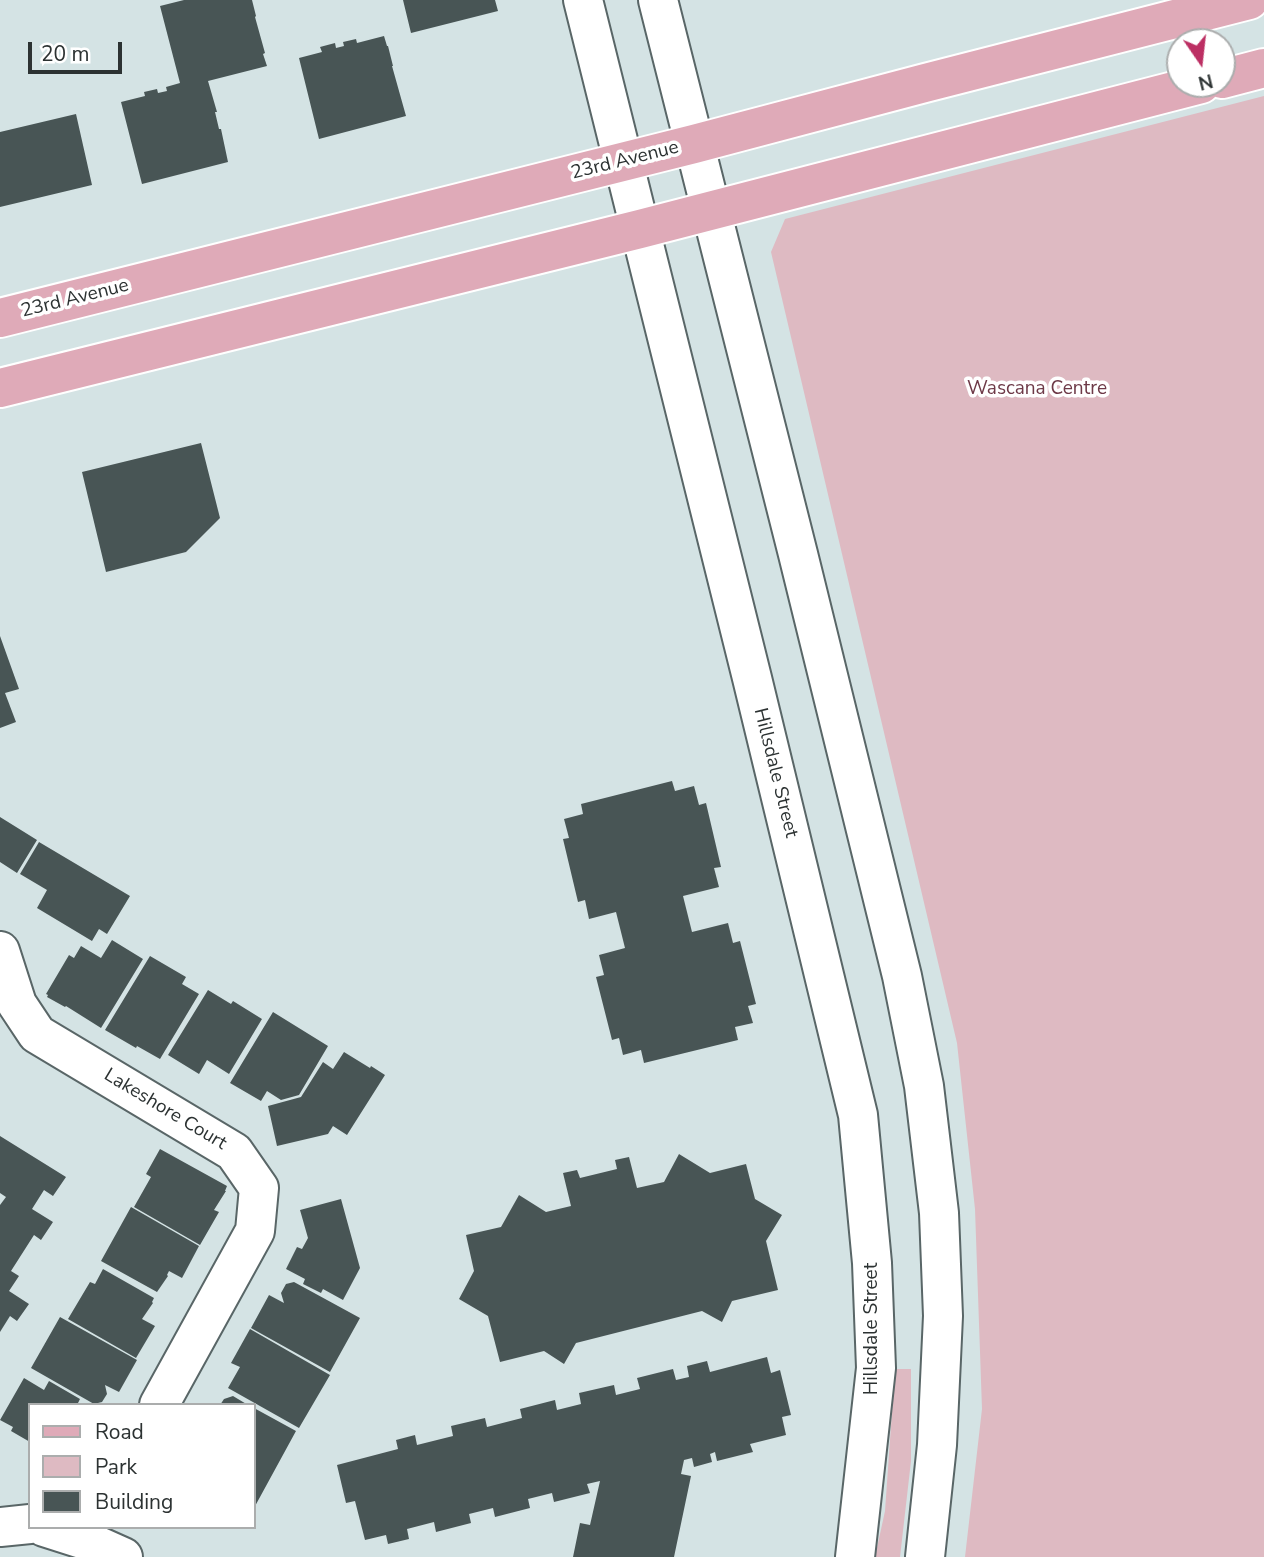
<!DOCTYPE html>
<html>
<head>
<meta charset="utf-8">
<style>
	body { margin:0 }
	#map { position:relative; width:1264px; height:1557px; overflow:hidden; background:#d4e3e4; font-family:"Nunito Sans",sans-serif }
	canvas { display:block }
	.legend { position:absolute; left:28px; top:1403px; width:228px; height:126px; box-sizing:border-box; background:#fff; border:2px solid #abadad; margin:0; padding:9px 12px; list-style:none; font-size:21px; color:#2c3232 }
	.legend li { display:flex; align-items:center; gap:14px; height:35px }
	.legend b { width:35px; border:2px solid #abadad }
	.north { position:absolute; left:1166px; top:28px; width:70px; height:70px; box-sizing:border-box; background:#fff; border:2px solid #abadad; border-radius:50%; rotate:166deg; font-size:19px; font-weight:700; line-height:28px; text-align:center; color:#2c3232 }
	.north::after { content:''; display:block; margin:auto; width:24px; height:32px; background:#bc2f63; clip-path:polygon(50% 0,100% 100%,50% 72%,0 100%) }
	.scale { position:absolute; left:28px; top:42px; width:94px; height:32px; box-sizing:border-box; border:4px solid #2c3232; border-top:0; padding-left:9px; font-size:21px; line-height:24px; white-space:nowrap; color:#2c3232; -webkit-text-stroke:5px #fff; paint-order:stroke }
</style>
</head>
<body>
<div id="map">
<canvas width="1264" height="1557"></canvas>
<ul class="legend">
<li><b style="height:9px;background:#dfaab8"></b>Road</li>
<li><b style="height:19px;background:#debac2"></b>Park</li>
<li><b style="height:19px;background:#485555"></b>Building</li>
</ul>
<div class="north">N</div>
<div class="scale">20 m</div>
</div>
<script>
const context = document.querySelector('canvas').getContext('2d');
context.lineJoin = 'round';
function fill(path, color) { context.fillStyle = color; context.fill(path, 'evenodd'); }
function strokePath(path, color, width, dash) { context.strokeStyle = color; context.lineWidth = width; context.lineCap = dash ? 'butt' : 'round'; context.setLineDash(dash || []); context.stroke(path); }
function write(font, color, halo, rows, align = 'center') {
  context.font = font + ' "Nunito Sans",sans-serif'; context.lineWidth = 7; context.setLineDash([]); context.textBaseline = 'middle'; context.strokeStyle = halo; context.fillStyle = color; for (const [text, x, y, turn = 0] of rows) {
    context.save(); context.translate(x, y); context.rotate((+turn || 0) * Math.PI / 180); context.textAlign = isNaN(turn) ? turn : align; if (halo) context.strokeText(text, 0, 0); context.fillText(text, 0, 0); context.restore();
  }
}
const green = new Path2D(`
	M 1264,96 L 1264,1557 L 965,1557 L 982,1409 L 975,1209 L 957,1043 L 771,252 L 785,219 Z
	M 895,1369 L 911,1369 L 911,1461 L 900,1557 L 875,1557 L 885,1511 Z`);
const building = new Path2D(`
	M 184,0 L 252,0 L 256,16 L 255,17 L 265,53 L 263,54 L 267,66 L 208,81 L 217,112 L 215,112 L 219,129 L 221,129 L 228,162 L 142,184 L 121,102 L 145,96 L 144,92 L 157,89 L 158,93 L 167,91 L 166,87 L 180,83 L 160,6 Z
	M 403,0 L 495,0 L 498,11 L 411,33 Z
	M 384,36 L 387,46 L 388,46 L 393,66 L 392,66 L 406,116 L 319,139 L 299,58 L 322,52 L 320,47 L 335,43 L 336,48 L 344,46 L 343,42 L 356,39 L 357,43 Z
	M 76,114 L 92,185 L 0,207 L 0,132 Z
	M 201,443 L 220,518 L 186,552 L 106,572 L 82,472 Z
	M 0,636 L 19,689 L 5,693 L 16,722 L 0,728 Z
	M 672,781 L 675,791 L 694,786 L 699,805 L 706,803 L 721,867 L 714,868 L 719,887 L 683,896 L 692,932 L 728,923 L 733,943 L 740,941 L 756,1004 L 748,1006 L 753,1023 L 735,1027 L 738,1040 L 644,1063 L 641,1050 L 623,1055 L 619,1038 L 612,1040 L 596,977 L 604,975 L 599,955 L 625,948 L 616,912 L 589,919 L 585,900 L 578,902 L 563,839 L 569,838 L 564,819 L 583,814 L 581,804 Z
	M 0,817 L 37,840 L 17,873 L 0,862 Z
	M 39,842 L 130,896 L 107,934 L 99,929 L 92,941 L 37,908 L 47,890 L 20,874 Z
	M 112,940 L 143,959 L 101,1028 L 66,1006 L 65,1007 L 47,997 L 48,995 L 46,994 L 69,955 L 74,958 L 81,946 L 101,958 Z
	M 150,956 L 186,977 L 182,984 L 199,994 L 160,1059 L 137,1046 L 136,1048 L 105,1030 Z
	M 208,990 L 231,1004 L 233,1001 L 262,1019 L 229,1074 L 207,1060 L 199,1074 L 168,1055 Z
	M 273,1012 L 328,1046 L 299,1095 L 281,1100 L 267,1091 L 261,1101 L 230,1083 Z
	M 344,1052 L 370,1068 L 371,1066 L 385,1075 L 347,1135 L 333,1126 L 328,1134 L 277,1146 L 268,1106 L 301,1097 L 323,1062 L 333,1069 Z
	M 0,1136 L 66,1177 L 53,1196 L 44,1190 L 32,1209 L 53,1222 L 41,1240 L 34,1235 L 11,1271 L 19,1276 L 9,1291 L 29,1304 L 17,1321 L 10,1316 L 0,1332 L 0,1205 L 6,1197 L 0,1193 Z
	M 160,1149 L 227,1186 L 225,1191 L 226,1191 L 214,1210 L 219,1212 L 200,1245 L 134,1207 L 151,1177 L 146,1174 Z
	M 679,1154 L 710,1173 L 746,1164 L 755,1199 L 782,1215 L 766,1241 L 778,1290 L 732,1301 L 722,1322 L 702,1311 L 576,1343 L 564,1364 L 544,1351 L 500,1362 L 488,1316 L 459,1299 L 474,1271 L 466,1235 L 501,1227 L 519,1195 L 546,1212 L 571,1206 L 563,1173 L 577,1170 L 580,1178 L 617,1169 L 615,1160 L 629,1157 L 637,1188 L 664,1182 Z
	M 341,1199 L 360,1268 L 343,1300 L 323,1289 L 321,1293 L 303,1284 L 305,1279 L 286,1269 L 297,1247 L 302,1249 L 308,1238 L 300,1210 Z
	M 131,1207 L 199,1246 L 182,1278 L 169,1271 L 167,1275 L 168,1276 L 157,1292 L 101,1261 Z
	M 103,1269 L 154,1298 L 152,1302 L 153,1303 L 142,1319 L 155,1326 L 136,1358 L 68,1319 L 90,1282 L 95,1284 Z
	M 294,1282 L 360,1318 L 330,1372 L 251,1328 L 269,1295 L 284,1303 L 281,1293 L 286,1284 Z
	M 60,1317 L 137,1360 L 119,1392 L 105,1385 L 107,1394 L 102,1402 L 94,1404 L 31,1368 Z
	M 250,1329 L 330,1375 L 299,1428 L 228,1388 L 240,1367 L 231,1363 Z
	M 767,1357 L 771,1373 L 780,1370 L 791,1415 L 782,1417 L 786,1435 L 750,1444 L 753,1452 L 717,1461 L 715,1452 L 710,1454 L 712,1462 L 694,1467 L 692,1458 L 684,1460 L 681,1474 L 691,1476 L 674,1557 L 573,1557 L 580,1523 L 590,1525 L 600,1481 L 587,1484 L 590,1493 L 554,1502 L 552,1493 L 528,1499 L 530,1508 L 495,1517 L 493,1508 L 469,1514 L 471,1523 L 436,1532 L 434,1522 L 407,1529 L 409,1539 L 388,1544 L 386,1535 L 365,1540 L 355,1501 L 346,1503 L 337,1465 L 398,1449 L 396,1440 L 415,1435 L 417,1445 L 453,1436 L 451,1426 L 485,1418 L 487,1427 L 522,1418 L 520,1409 L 555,1400 L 557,1410 L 581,1404 L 579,1393 L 614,1385 L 616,1395 L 640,1389 L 637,1378 L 673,1369 L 676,1380 L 689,1377 L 687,1366 L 707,1361 L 710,1372 Z
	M 24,1378 L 44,1390 L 49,1381 L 80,1399 L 77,1405 L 30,1405 L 30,1442 L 11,1431 L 13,1427 L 0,1420 Z
	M 233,1396 L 248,1405 L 220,1405 L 224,1399 Z
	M 254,1408 L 296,1431 L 254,1508 Z`);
const minor = new Path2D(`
	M 583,0 L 752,678 L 858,1115 L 872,1263 L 876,1368 L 855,1557
	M 658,0 L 798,554 L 902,976 L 924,1086 L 939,1213 L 943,1316 L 937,1445 L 925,1557
	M 0,951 L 17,1004 L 37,1034 L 234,1152 L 259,1188 L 255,1231 L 159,1405
	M 0,1527 L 30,1524
	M 44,1527 L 85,1540 L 123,1557`);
const major = new Path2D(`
	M 1222,79 L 1264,68
	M 0,318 L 694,144 L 925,83 L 1249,0
	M 0,388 L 640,229 L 1201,84`);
const streetNames = [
	["23rd Avenue",625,161,-14],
	["23rd Avenue",75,299,-14],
	["Hillsdale Street",775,773,76],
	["Lakeshore Court",165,1110,31],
	["Hillsdale Street",872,1329,-90]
];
const parkNames = [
	["Wascana Centre",1037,389]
];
fill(green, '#debac2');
fill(building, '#485555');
strokePath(minor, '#596667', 42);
strokePath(major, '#fff', 42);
strokePath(minor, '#fff', 38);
strokePath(major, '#dfaab8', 38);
write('19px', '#2c3232', '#fff', streetNames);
write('19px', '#6d3947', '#fff', parkNames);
</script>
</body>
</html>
